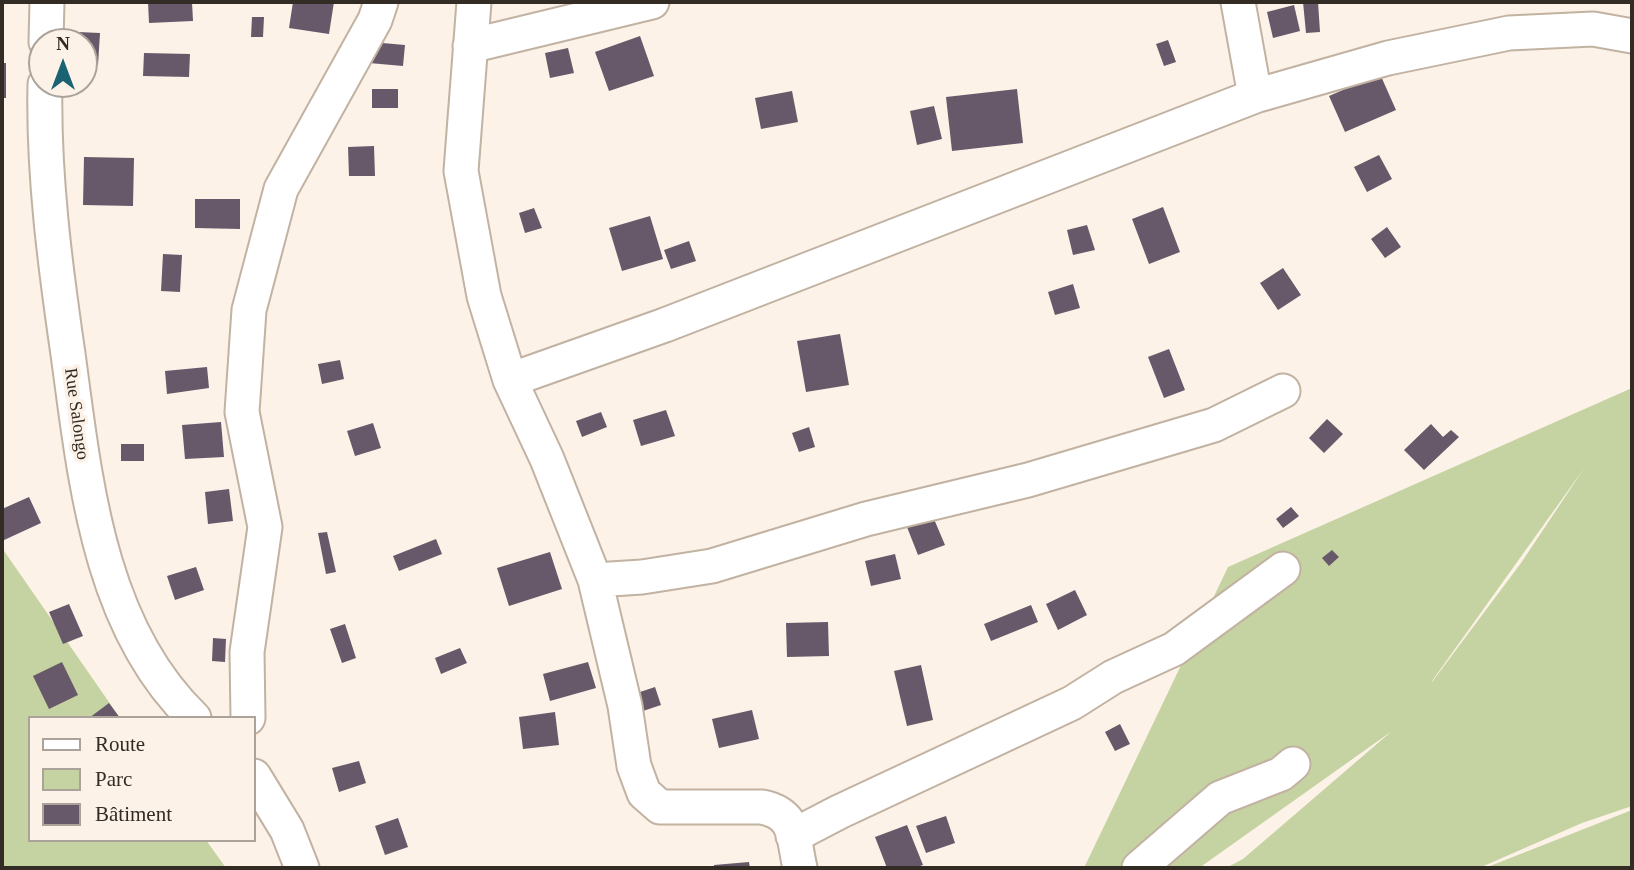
<!DOCTYPE html>
<html>
<head>
<meta charset="utf-8">
<style>
	body { margin:0 }
	#map { position:relative; width:1634px; height:870px; overflow:hidden; background:#fcf2e8; font-family:Georgia,serif }
	canvas { display:block }
	.frame { position:absolute; inset:0; border:4px solid #322c25; pointer-events:none }
	.legend { position:absolute; left:28px; top:716px; width:228px; height:126px; box-sizing:border-box; background:#fcf2e8; border:2px solid #aba39a; margin:0; padding:9px 12px; list-style:none; font-size:21px; color:#322c25 }
	.legend li { display:flex; align-items:center; gap:14px; height:35px }
	.legend b { width:35px; border:2px solid #aba39a }
	.north { position:absolute; left:28px; top:28px; width:70px; height:70px; box-sizing:border-box; background:#fcf2e8; border:2px solid #aba39a; border-radius:50%; rotate:0deg; font-size:19px; font-weight:700; line-height:28px; text-align:center; color:#322c25 }
	.north::after { content:''; display:block; margin:auto; width:24px; height:32px; background:#1b6272; clip-path:polygon(50% 0,100% 100%,50% 72%,0 100%) }
</style>
</head>
<body>
<div id="map">
<canvas width="1634" height="870"></canvas>
<div class="frame"></div>
<ul class="legend">
<li><b style="height:9px;background:#fff"></b>Route</li>
<li><b style="height:19px;background:#c5d2a1"></b>Parc</li>
<li><b style="height:19px;background:#675969"></b>Bâtiment</li>
</ul>
<div class="north">N</div>
</div>
<script>
const context = document.querySelector('canvas').getContext('2d');
context.lineJoin = 'round';
function fill(path, color) { context.fillStyle = color; context.fill(path, 'evenodd'); }
function strokePath(path, color, width, dash) { context.strokeStyle = color; context.lineWidth = width; context.lineCap = dash ? 'butt' : 'round'; context.setLineDash(dash || []); context.stroke(path); }
function write(font, color, halo, rows, align = 'center') {
  context.font = font + ' Georgia,serif'; context.lineWidth = 7; context.setLineDash([]); context.textBaseline = 'middle'; context.strokeStyle = halo; context.fillStyle = color; for (const [text, x, y, turn = 0] of rows) {
    context.save(); context.translate(x, y); context.rotate((+turn || 0) * Math.PI / 180); context.textAlign = isNaN(turn) ? turn : align; if (halo) context.strokeText(text, 0, 0); context.fillText(text, 0, 0); context.restore();
  }
}
const green = new Path2D(`
	M 1632,388 L 1632,806 L 1582,823 L 1479,868 L 1226,868 L 1243,859 L 1392,731 L 1199,868 L 1084,868 L 1228,567 ZM 1585,467 L 1521,563 L 1432,682 L 1432,681 Z
	M 2,548 L 120,718 L 30,718 L 30,840 L 206,840 L 226,868 L 2,868 Z
	M 1632,810 L 1632,868 L 1485,868 Z`);
const building = new Path2D(`
	M 148,2 L 192,2 L 193,21 L 149,23 Z
	M 293,2 L 334,2 L 329,34 L 289,28 Z
	M 1303,2 L 1318,2 L 1320,32 L 1306,33 Z
	M 1294,5 L 1300,31 L 1273,38 L 1267,12 Z
	M 252,17 L 264,17 L 263,37 L 251,37 Z
	M 78,32 L 100,33 L 98,65 L 84,64 L 84,42 L 78,42 Z
	M 640,36 L 654,76 L 609,91 L 595,52 Z
	M 1168,40 L 1176,62 L 1164,66 L 1156,44 Z
	M 371,42 L 405,45 L 403,66 L 369,63 Z
	M 568,48 L 574,73 L 550,78 L 545,53 Z
	M 144,53 L 190,54 L 189,77 L 143,76 Z
	M 2,63 L 6,63 L 6,98 L 2,98 Z
	M 1380,74 L 1396,110 L 1345,132 L 1329,96 Z
	M 372,89 L 398,89 L 398,108 L 372,108 Z
	M 1017,89 L 1023,143 L 952,151 L 946,97 Z
	M 792,91 L 798,122 L 761,129 L 755,98 Z
	M 934,106 L 942,139 L 917,145 L 910,111 Z
	M 374,146 L 375,176 L 349,176 L 348,147 Z
	M 1379,155 L 1392,179 L 1367,192 L 1354,167 Z
	M 84,157 L 134,158 L 133,206 L 83,205 Z
	M 195,199 L 240,199 L 240,229 L 195,228 Z
	M 1163,207 L 1180,252 L 1149,264 L 1132,219 Z
	M 534,208 L 542,228 L 525,233 L 519,213 Z
	M 650,216 L 663,259 L 622,271 L 609,228 Z
	M 1087,225 L 1095,250 L 1073,255 L 1067,230 Z
	M 1387,227 L 1401,247 L 1385,258 L 1371,239 Z
	M 689,241 L 696,261 L 671,269 L 664,250 Z
	M 163,254 L 182,255 L 180,292 L 161,291 Z
	M 1283,268 L 1301,295 L 1278,310 L 1260,283 Z
	M 1073,284 L 1080,308 L 1055,315 L 1048,292 Z
	M 840,334 L 849,385 L 806,392 L 797,341 Z
	M 1169,349 L 1185,390 L 1164,398 L 1148,357 Z
	M 340,360 L 344,379 L 322,384 L 318,364 Z
	M 207,367 L 209,388 L 167,394 L 165,371 Z
	M 666,410 L 675,436 L 641,446 L 633,420 Z
	M 601,412 L 607,427 L 582,437 L 576,421 Z
	M 1327,419 L 1343,434 L 1324,453 L 1309,438 Z
	M 221,422 L 224,457 L 185,459 L 182,425 Z
	M 373,423 L 381,448 L 355,456 L 347,431 Z
	M 1431,424 L 1443,437 L 1451,430 L 1459,437 L 1424,470 L 1404,450 Z
	M 809,427 L 815,447 L 799,452 L 792,433 Z
	M 121,444 L 144,444 L 144,461 L 121,461 Z
	M 229,489 L 233,521 L 208,524 L 205,492 Z
	M 29,497 L 41,523 L 2,541 L 2,509 Z
	M 1291,507 L 1299,516 L 1283,528 L 1276,519 Z
	M 931,512 L 945,545 L 918,555 L 905,522 Z
	M 327,532 L 336,572 L 326,574 L 318,533 Z
	M 436,539 L 442,554 L 399,571 L 393,556 Z
	M 1332,550 L 1339,557 L 1329,566 L 1322,558 Z
	M 550,552 L 562,589 L 509,606 L 497,568 Z
	M 895,554 L 901,579 L 871,586 L 865,561 Z
	M 196,567 L 204,590 L 175,600 L 167,576 Z
	M 1075,590 L 1087,615 L 1058,630 L 1046,604 Z
	M 69,604 L 83,636 L 63,644 L 49,612 Z
	M 1031,605 L 1038,622 L 991,641 L 984,624 Z
	M 828,622 L 829,656 L 787,657 L 786,623 Z
	M 345,624 L 356,658 L 342,663 L 330,629 Z
	M 213,638 L 226,639 L 225,662 L 212,661 Z
	M 460,648 L 467,663 L 441,674 L 435,658 Z
	M 62,662 L 78,695 L 49,709 L 33,676 Z
	M 588,662 L 596,688 L 550,701 L 543,674 Z
	M 921,665 L 933,720 L 907,726 L 894,671 Z
	M 655,687 L 661,705 L 643,711 L 637,693 Z
	M 109,703 L 120,718 L 89,718 Z
	M 752,710 L 759,739 L 719,748 L 712,719 Z
	M 555,712 L 559,745 L 523,749 L 519,717 Z
	M 1120,724 L 1130,744 L 1115,751 L 1105,732 Z
	M 359,761 L 366,783 L 339,792 L 332,768 Z
	M 946,816 L 955,843 L 926,853 L 916,826 Z
	M 398,818 L 408,847 L 385,855 L 375,826 Z
	M 907,825 L 923,865 L 914,868 L 887,868 L 875,837 Z
	M 749,862 L 750,868 L 714,868 L 714,865 Z`);
const minor = new Path2D(`
	M 474,2 L 461,171 L 484,296 L 510,380 L 547,459 L 595,580 L 625,706 L 634,766 L 644,793 L 660,807 L 762,807 C 797,814 793,838 800,868
	M 1238,2 L 1255,96
	M 46,42 L 47,2
	M 470,46 L 652,2
	M 45,84 C 43,173 55,265 68,354 C 85,478 98,626 194,718
	M 510,380 L 665,325 L 1255,96 L 1388,58 L 1509,33 L 1593,29 L 1632,36
	M 595,580 L 642,577 L 712,566 L 866,519 L 1028,480 L 1214,425 L 1283,391
	M 248,718 L 247,652 L 265,527 L 242,412 L 249,310 L 281,189 L 375,20 L 381,2
	M 254,776 L 287,830 L 302,868
	M 793,836 L 839,812 L 1072,703 L 1113,677 L 1174,649 L 1283,569
	M 1139,868 L 1220,798 L 1281,774 L 1293,764`);
const streetNames = [
	["Rue Salongo",76,414,82]
];
fill(green, '#c5d2a1');
fill(building, '#675969');
strokePath(minor, '#c2b2a1', 37);
strokePath(minor, '#fff', 33);
write('18px', '#322c25', '#fcf2e8', streetNames);
</script>
</body>
</html>
